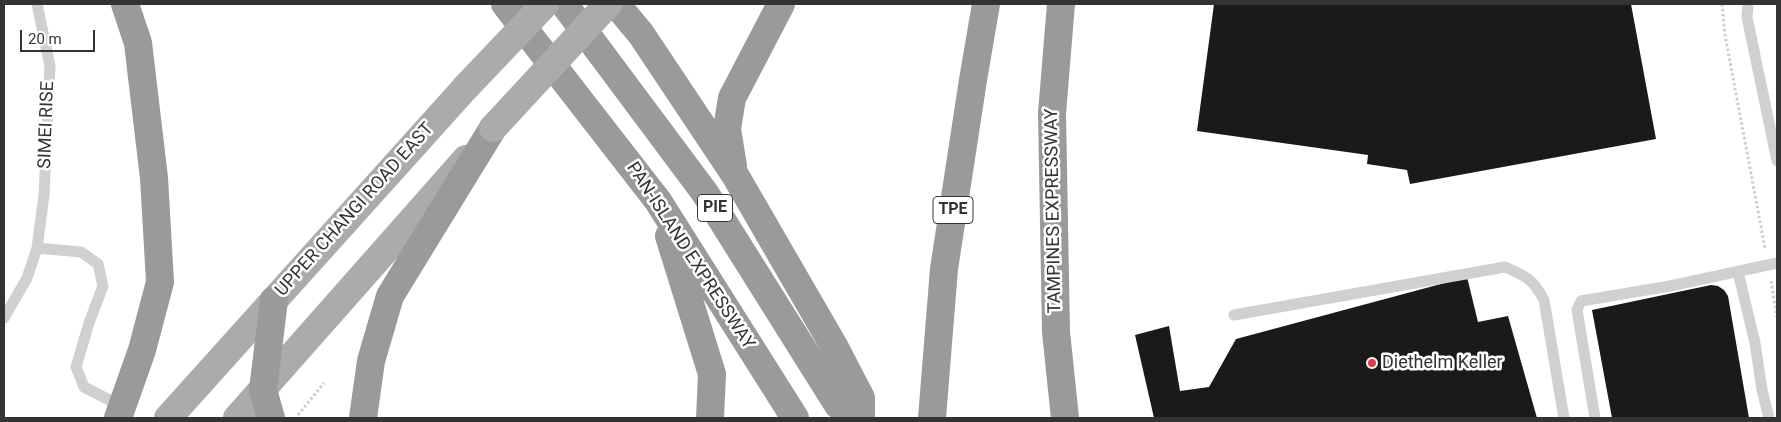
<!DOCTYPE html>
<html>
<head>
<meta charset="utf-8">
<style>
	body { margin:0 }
	#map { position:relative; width:1781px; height:422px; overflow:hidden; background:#fff; font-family:Roboto,sans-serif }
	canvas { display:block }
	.frame { position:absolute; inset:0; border:5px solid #333; pointer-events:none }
	.scale { position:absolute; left:20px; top:30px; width:75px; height:22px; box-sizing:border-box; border:2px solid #333; border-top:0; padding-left:6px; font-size:15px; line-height:18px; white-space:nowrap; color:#333; -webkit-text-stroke:4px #fff; paint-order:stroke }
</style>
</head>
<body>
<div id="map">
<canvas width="1781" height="422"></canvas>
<div class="frame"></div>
<div class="scale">20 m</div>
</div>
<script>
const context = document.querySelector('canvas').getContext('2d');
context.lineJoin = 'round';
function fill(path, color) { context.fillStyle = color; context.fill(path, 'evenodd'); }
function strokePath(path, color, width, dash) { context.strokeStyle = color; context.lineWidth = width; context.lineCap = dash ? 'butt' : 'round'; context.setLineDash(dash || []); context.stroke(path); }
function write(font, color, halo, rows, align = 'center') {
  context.font = font + ' Roboto,sans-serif'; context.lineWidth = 5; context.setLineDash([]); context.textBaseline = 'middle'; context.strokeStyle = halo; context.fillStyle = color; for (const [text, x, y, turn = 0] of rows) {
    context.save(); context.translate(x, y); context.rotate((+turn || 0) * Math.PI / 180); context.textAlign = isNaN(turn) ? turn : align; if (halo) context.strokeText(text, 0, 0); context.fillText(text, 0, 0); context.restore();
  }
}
const building = new Path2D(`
	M 1214,4 L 1631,4 L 1656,139 L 1410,184 L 1407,170 L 1367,164 L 1368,155 L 1197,131 Z
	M 1467,277 L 1478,322 L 1508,316 L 1537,418 L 1154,418 L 1135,335 L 1169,326 L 1180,391 L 1209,387 L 1236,339 Z
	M 1711,285 L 1718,286 L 1724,290 L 1728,296 L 1749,418 L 1612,418 L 1592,310 Z`);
const path = new Path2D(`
	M 1722,4 L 1725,35 L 1765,248
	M 1771,281 L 1777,317
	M 298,415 L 324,383`);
const service = new Path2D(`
	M 1748,4 L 1747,17 L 1777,161
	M 37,248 L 81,252 L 98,264 L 103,286 L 89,323 L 76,367 L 84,387 L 123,407
	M 1738,272 L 1755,343 L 1762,390 L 1769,418
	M 1234,315 L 1505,267 C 1526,276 1533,279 1544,300 L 1564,418
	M 4,318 L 27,278 L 37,248 L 44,195 L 50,66 L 37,4
	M 1595,418 L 1577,310 L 1581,301 L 1670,286 L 1777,263`);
const primary = new Path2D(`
	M 168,418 L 466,87
	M 237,418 L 466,159`);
const motorway = new Path2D(`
	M 505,4 L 658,201 L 795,418
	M 564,4 L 705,193 L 838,405 L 856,418
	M 616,4 L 641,34 L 735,175 L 834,346 L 861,398 L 861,418
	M 1061,4 L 1052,113 L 1056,332 L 1065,418
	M 733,166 L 727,129 L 732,98 L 781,4
	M 669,236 L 712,374 L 710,418
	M 118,418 L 142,350 L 160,282 L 154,178 L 138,43 L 125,4
	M 271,418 L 263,390 L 274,300
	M 363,418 L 371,361 L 390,296 L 493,128
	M 932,418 L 944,269 L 973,80 L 986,4`);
const primaryBridge = new Path2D(`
	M 466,87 L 545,4
	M 493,128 L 608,4`);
const markers = [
	[1372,363,5,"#e63946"]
];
const shields = [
	[715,208,35],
	[953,210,40]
];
const shieldNames = [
	["PIE",715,208],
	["TPE",953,210]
];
const streetNames = [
	["SIMEI RISE",47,125,-88],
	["UPPER CHANGI ROAD EAST",355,210,-48],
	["TAMPINES EXPRESSWAY",1054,211,-91],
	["PAN-ISLAND EXPRESSWAY",690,256,57]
];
const poiNames = [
	["Diethelm Keller",1382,363]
];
fill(building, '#1a1a1a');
strokePath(path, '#cdcdcd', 3, [2.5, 2.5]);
strokePath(service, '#d0d0d0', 11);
strokePath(primary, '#ababab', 28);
strokePath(motorway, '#9a9a9a', 28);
strokePath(primaryBridge, '#ababab', 28);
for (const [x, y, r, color] of markers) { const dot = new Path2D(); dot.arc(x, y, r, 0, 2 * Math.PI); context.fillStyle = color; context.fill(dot); strokePath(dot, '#fff', 2); }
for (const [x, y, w] of shields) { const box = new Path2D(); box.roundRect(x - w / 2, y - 13.5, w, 27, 4); context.fillStyle = '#fff'; context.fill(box); strokePath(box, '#333', 1); }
write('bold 16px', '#333', null, shieldNames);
write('18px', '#333', '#fff', streetNames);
write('18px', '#333', '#fff', poiNames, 'left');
</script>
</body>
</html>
